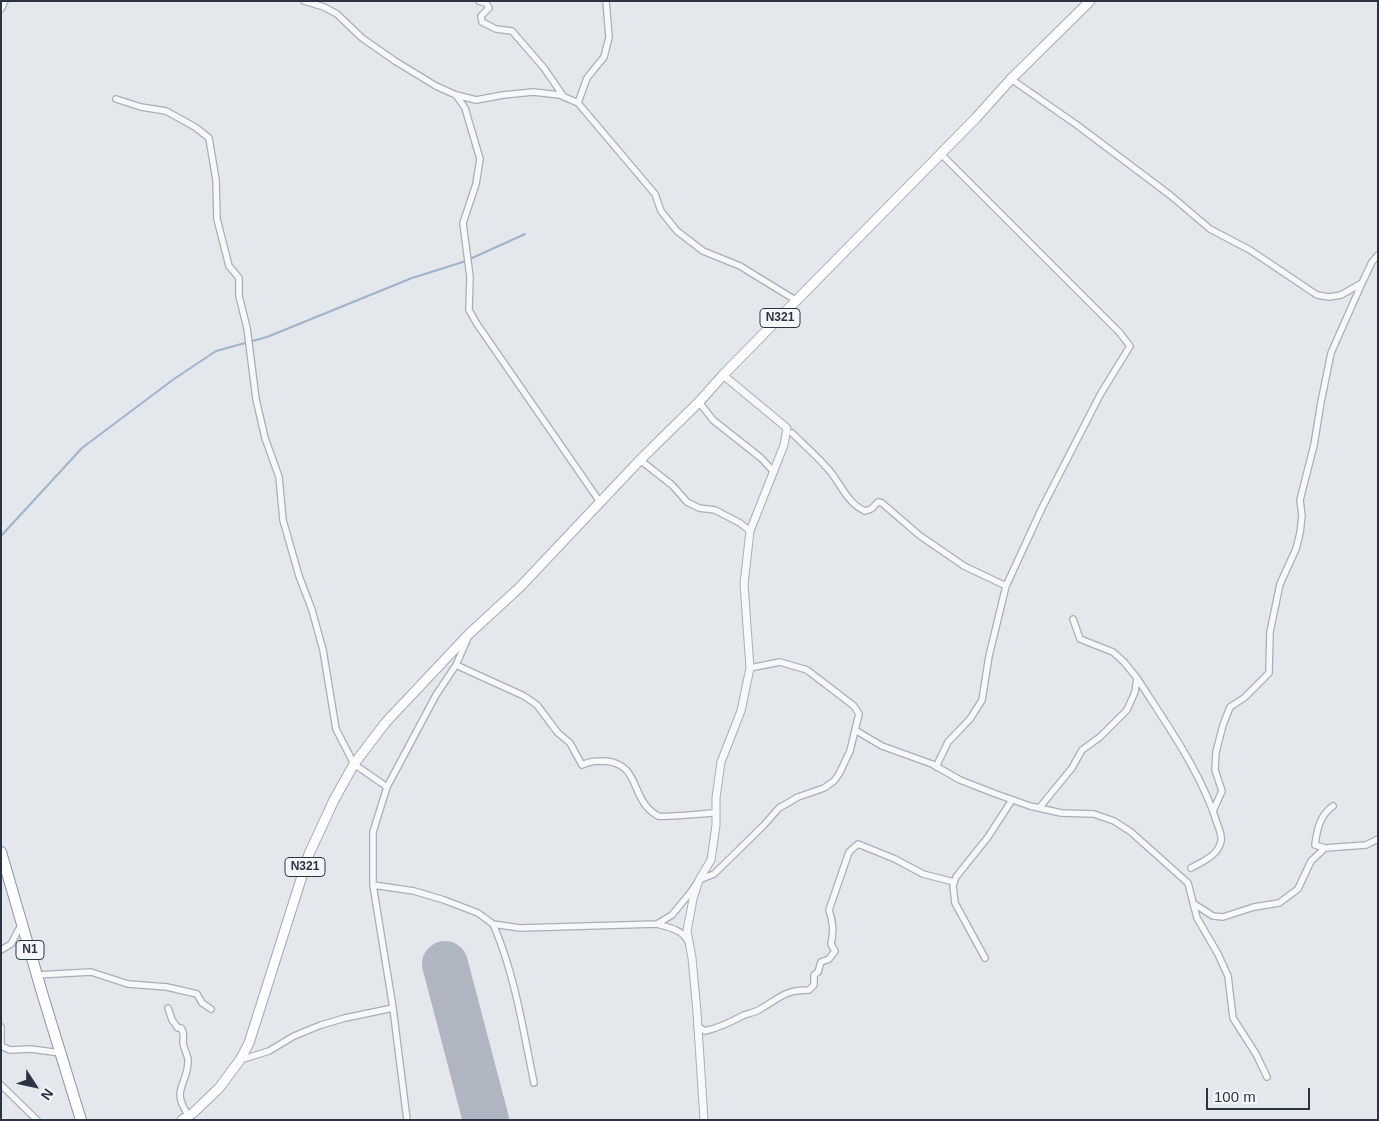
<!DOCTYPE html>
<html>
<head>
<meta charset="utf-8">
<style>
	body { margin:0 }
	#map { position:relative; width:1379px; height:1121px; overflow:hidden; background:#e4e7ec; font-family:Helvetica,sans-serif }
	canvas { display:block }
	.frame { position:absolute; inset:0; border:2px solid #2b3445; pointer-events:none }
	.north { position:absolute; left:10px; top:1061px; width:50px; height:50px; -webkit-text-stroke:4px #f4f6f9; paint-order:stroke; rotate:125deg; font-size:14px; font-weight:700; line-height:20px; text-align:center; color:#2b3445 }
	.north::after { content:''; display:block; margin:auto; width:18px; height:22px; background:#2b3445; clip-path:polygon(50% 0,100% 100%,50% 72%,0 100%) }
	.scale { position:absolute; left:1206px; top:1088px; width:104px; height:22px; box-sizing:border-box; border:2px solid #2b3445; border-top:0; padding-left:6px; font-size:15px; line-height:18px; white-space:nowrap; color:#2b3445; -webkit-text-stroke:4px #f4f6f9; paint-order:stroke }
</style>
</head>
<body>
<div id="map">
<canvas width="1379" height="1121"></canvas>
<div class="frame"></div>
<div class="north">N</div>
<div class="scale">100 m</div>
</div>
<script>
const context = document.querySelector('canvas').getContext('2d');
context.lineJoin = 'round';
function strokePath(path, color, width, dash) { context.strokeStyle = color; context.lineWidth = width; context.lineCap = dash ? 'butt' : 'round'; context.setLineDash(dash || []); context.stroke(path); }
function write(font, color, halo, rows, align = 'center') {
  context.font = font + ' Helvetica,sans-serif'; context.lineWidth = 4; context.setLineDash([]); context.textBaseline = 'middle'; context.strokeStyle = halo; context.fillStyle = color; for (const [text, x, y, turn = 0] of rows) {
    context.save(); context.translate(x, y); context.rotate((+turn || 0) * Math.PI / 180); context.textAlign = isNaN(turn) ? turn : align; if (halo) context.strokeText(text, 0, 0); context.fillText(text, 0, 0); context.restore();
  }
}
const stream = new Path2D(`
	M 470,259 L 525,234
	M 1,536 L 82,448 L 174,379 L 216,351 L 267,337 L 412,278 L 466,261`);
const runway = new Path2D(`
	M 445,964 L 486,1120`);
const minor = new Path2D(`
	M 304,1 L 324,7 L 337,14 L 362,38 L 395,61 L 436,86 L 456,95 L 465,108 L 480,159 L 476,184 L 463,223 L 470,277 L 469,310 L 477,324 L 600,502
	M 479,1 L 486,3 L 489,8 L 481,16 L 482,22 L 496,29 L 512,31 L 544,68 L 564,97
	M 1,9 L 5,1
	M 1011,79 L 1077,125 L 1170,195 L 1210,229 L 1250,250 L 1317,295 L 1329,297 L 1341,295 L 1362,283 L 1372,262 L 1378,255
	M 456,95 L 476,100 L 503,95 L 533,92 L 560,95 L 578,103 L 655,194 L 661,211 L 677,231 L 703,251 L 740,266 L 797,301
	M 116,99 L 141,107 L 166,111 L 195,127 L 209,138 L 216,180 L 217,219 L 229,266 L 239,278 L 239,296 L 247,328 L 256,399 L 265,438 L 279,477 L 283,520 L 299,576 L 312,610 L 323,650 L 336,729 L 354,764 L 387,787
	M 578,103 L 587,78 L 604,57 L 609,37 L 606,1
	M 699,402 L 713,420 L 761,458 L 774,472
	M 792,433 C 804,445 818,457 829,470 C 841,484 847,503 865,511 L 871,509 L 878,502 L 882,503 L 919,535 L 964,566 L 1006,586
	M 640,460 L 672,485 L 687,502 L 699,508 L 715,510 L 740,523 L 750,531
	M 456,665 L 524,696 L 537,705 L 558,733 L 570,743 L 582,765 C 590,761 596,761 605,761 C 642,764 629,800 658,816 C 663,818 707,813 716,813
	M 750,668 L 780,662 L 807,670 L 854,706 L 859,714 L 855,730 L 882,746 L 932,764 L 960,780 L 996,794 L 1030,806 L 1061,813 L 1094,814 L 1114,821 L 1131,832 L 1188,883 L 1197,918 L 1218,954 L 1228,976 L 1233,1018 L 1256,1054 L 1267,1077
	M 1137,678 C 1167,725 1202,773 1218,826 C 1220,831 1222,836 1221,841 C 1218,856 1203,861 1191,868
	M 936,767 L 948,742 L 970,719 L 982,700 L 989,656 L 1006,586 L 1042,508 L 1100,395 L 1130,346 L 1119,332 L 940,153
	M 1040,807 L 1072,768 L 1082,750 L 1100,737 L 1127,710 L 1135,692 L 1137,678 L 1124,662 L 1113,652 L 1080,639 L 1073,619
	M 1213,811 L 1222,791 L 1215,770 L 1216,752 L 1223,725 L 1230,707 L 1244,698 L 1269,673 L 1270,632 L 1280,584 L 1296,549 L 1300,533 L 1302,516 L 1300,500 L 1314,445 L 1321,402 L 1331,353 L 1362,283
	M 1325,848 L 1366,845 L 1378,839
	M 373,885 L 414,891 L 444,900 L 478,913 L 493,924 L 520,928 L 657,924 L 672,915 L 690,893 L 699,880 L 714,874 L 764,825 L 779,808 L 798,797 L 824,788 L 834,781 L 839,774 L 850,751 L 855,730
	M 1194,904 L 1213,916 L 1223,917 L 1254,907 L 1279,903 L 1298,889 L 1311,861 L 1325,848 L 1315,845 C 1317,829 1320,815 1333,806
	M 493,924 C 515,974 523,1030 534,1083
	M 657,924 C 667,927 683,930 687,940
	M 1,950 L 11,944 L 21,925
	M 985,958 L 955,903 L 953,886 L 956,877 L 988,837 L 1012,800
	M 37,975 L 91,972 L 128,984 L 167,987 L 197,994 L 202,1003 L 211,1009
	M 168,1008 L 172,1020 L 178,1028 L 181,1028 C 185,1033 183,1037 183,1043 C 184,1049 187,1054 188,1059 C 189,1085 169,1088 189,1116
	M 697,1026 L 705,1031 C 719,1028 731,1022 744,1015 C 750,1013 757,1012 762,1008 C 781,997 785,990 809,990 L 814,985 L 814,975 L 818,972 L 821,962 L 829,959 L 835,951 L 831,944 C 834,931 833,922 829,910 L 849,852 L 858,844 L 895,859 L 923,874 L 954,882
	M 1,1027 L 1,1043
	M 1,1046 L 10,1050 L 31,1049 L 60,1053
	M 240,1060 L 269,1051 L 294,1036 L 321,1025 L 345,1018 L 393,1008
	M 1,1085 L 37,1120
	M 407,1120 L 393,1008 L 373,885 L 373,832 L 387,787 L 436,695 L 456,665 L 467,640`);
const tertiary = new Path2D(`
	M 704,1120 L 697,1012 L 692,958 L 687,931 L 693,899 L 699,880 L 711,860 L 716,825 L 716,798 L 721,762 L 741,711 L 750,668 L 744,584 L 750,531 L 784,445 L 787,428 L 723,375`);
const primary = new Path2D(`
	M 182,1120 L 193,1113 L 219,1088 L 240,1060 L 249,1043 L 309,854 L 334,800 L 354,764 L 386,722 L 469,634 L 520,587 L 640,460 L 699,402 L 723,375 L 976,118 L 1011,79 L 1090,1`);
const trunk = new Path2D(`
	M 1,852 L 43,996 L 81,1120`);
const shields = [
	[780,318,40],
	[305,867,40],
	[30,950,28]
];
const shieldNames = [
	["N321",780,318],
	["N321",305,867],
	["N1",30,950]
];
strokePath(stream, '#9fb4cc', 2);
strokePath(runway, '#b0b6c1', 46);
strokePath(minor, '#a9aeb7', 8);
strokePath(tertiary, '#a9aeb7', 9);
strokePath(primary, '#a3abb8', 11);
strokePath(trunk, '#8b94a3', 12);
strokePath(minor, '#f7f8fa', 5.5);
strokePath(tertiary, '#f7f8fa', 7);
strokePath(primary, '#fff', 9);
strokePath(trunk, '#fff', 10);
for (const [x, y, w] of shields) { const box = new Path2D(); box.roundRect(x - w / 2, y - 9.5, w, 19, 4); context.fillStyle = '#f4f6f9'; context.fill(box); strokePath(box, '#2b3445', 1); }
write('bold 12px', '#2b3445', null, shieldNames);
</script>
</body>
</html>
